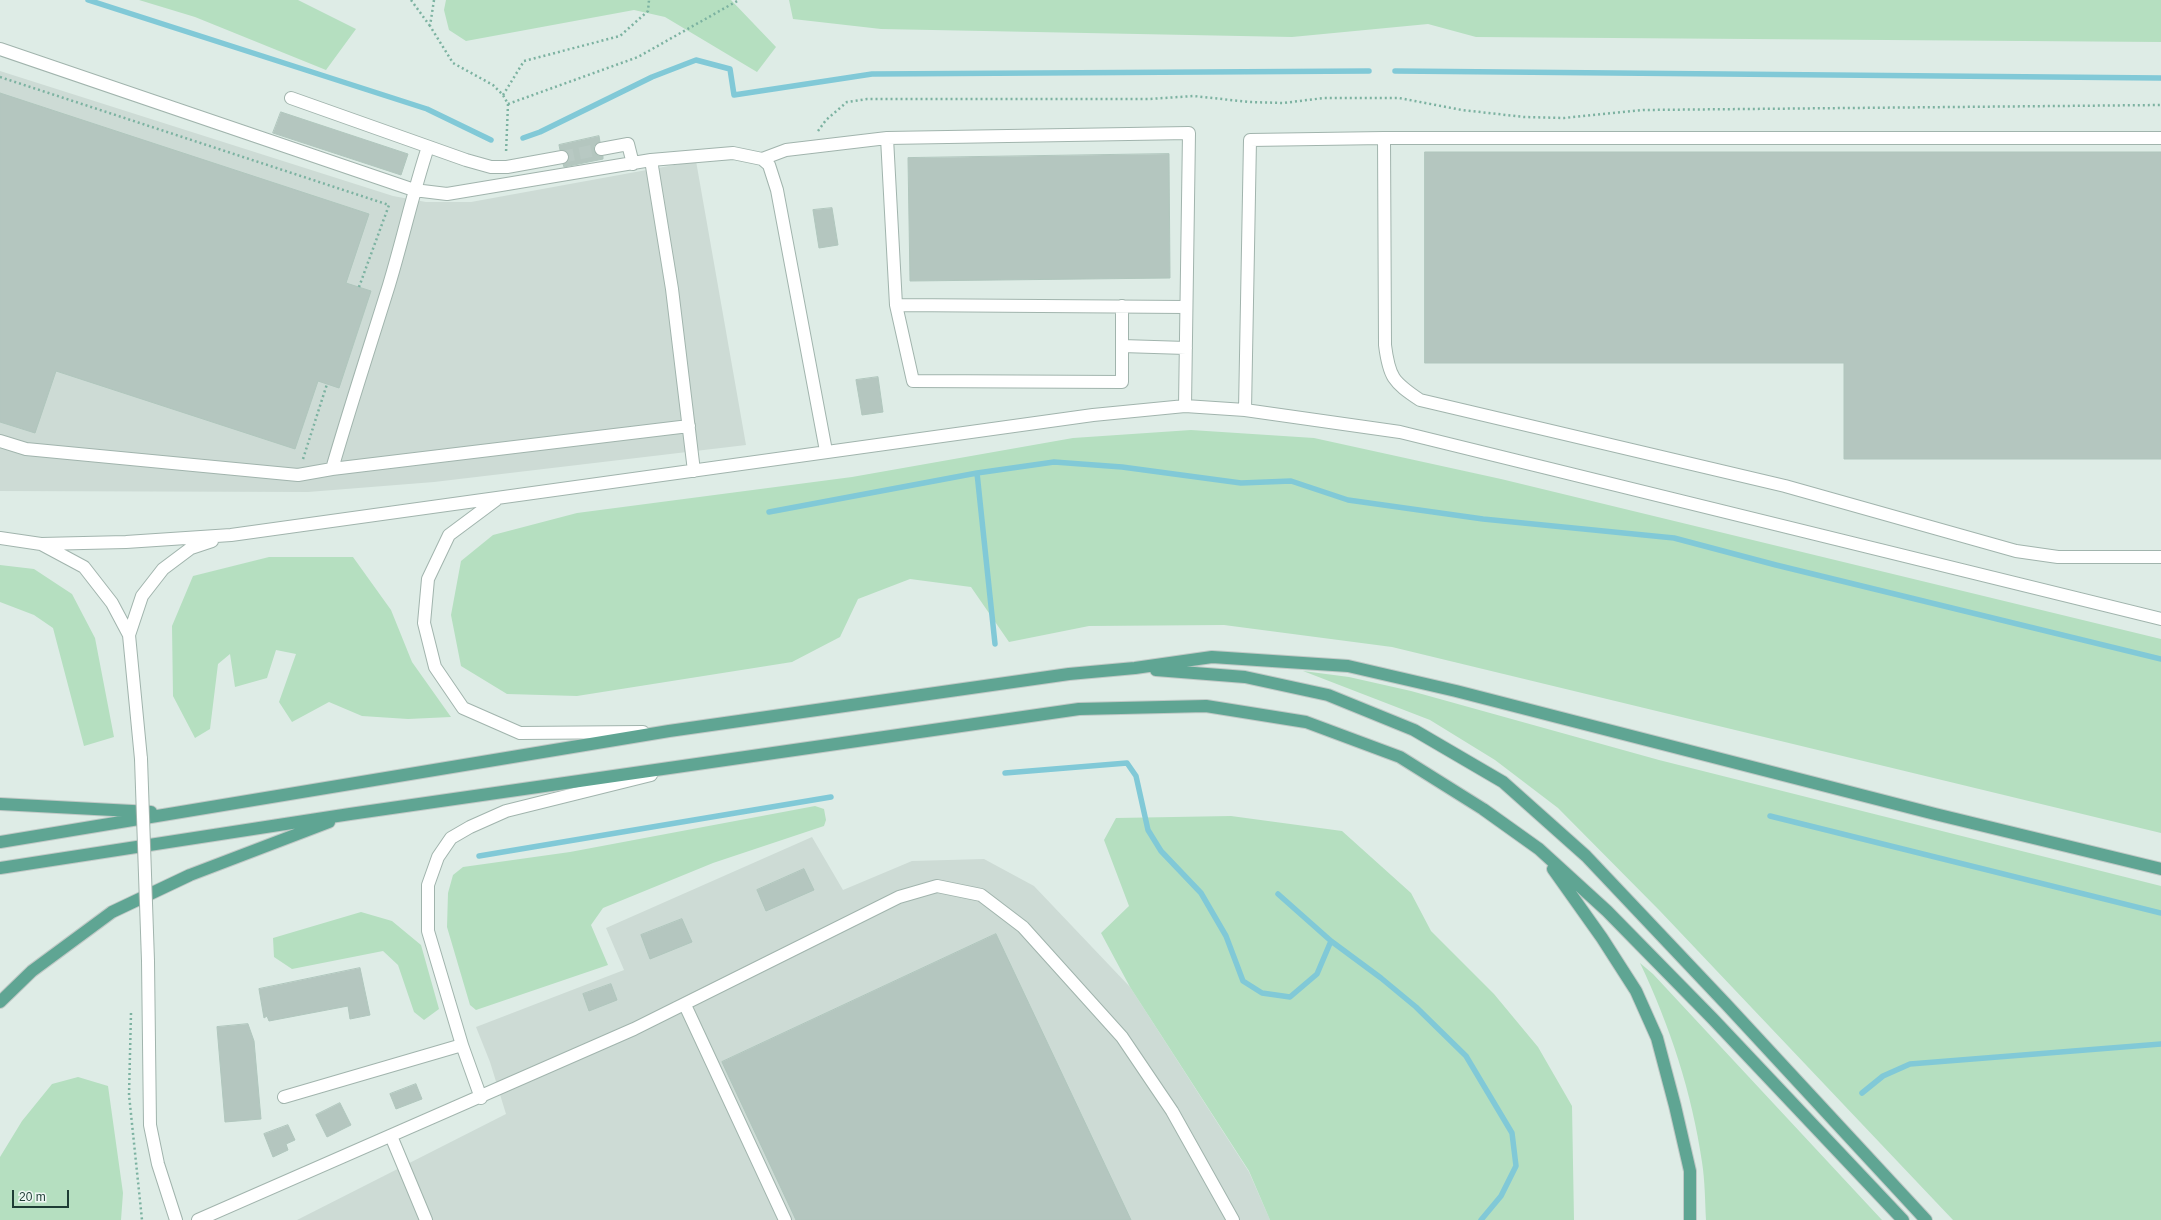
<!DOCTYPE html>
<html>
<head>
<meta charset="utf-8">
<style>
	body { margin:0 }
	#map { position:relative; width:2161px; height:1220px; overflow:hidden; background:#deece6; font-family:Helvetica,sans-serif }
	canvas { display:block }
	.scale { position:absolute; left:12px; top:1190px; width:57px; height:18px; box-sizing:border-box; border:2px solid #1e3d35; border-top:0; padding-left:5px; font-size:12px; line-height:14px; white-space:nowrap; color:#1e3d35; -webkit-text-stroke:3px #eff8f4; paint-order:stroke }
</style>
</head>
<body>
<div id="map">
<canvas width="2161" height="1220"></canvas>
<div class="scale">20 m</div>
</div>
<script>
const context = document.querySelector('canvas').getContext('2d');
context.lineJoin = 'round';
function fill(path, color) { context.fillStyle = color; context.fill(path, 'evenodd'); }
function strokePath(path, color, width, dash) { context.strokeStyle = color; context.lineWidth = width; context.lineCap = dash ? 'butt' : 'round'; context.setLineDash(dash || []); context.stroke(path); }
const built = new Path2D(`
	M 0,71 L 393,196 L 426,202 L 471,202 L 696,161 L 746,445 L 434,482 L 308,492 L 0,491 Z
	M 812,837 L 843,890 L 912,861 L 984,859 L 1034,886 L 1130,987 L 1249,1172 L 1270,1220 L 297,1220 L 506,1114 L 490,1062 L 476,1027 L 624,970 L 606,928 Z`);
const green = new Path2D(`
	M 139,0 L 298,0 L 356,29 L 326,70 L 195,17 Z
	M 446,0 L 731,0 L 776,47 L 757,72 L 665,17 L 634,10 L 466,41 L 449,30 L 444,10 Z
	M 789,0 L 2161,0 L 2161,42 L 1476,37 L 1428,24 L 1292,37 L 881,29 L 793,19 Z
	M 1191,430 L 1314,438 L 1501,479 L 2161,639 L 2161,833 L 1392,647 L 1224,625 L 1089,626 L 1009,642 L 971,587 L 910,579 L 858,599 L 840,637 L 792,662 L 577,696 L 507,694 L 461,666 L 451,615 L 461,561 L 493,535 L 577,513 L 852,477 L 1073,438 Z
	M 269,557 L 353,557 L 391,610 L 412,662 L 451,717 L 408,719 L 362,716 L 329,702 L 292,722 L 279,702 L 296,654 L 276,650 L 267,678 L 235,687 L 230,654 L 218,664 L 210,729 L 195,738 L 173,696 L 172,626 L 193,576 Z
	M 0,565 L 34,569 L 72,594 L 95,638 L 114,737 L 84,746 L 53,628 L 34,615 L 0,602 Z
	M 1303,671 L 1349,677 L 1411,691 L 1659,760 L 2161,886 L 2161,1220 L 1953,1220 L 1660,911 L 1558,808 L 1495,760 L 1430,720 Z
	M 815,806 L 824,809 L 826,820 L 824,826 L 713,863 L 603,908 L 591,925 L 608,965 L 476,1010 L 470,1005 L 447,927 L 448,893 L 453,875 L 463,867 L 570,852 Z
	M 1231,816 L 1342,831 L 1411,893 L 1431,931 L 1494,994 L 1538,1047 L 1572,1106 L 1574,1220 L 1270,1220 L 1249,1171 L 1130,987 L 1101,933 L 1129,906 L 1104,840 L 1116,818 Z
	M 361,912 L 392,921 L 421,945 L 439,1009 L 424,1020 L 414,1012 L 398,965 L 383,951 L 292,969 L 274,957 L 273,938 Z
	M 1640,963 L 1653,974 L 1882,1220 L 1706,1220 C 1705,1201 1705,1181 1702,1162 C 1692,1093 1670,1026 1640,963 Z
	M 78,1077 L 108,1086 L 123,1193 L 121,1220 L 0,1220 L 0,1157 L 22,1121 L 52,1084 Z`);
const stream = new Path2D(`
	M 88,0 L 427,109 L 491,140
	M 1395,71 L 2161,78
	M 523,138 L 540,132 L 652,77 L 696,60 L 730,69 L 734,95 L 872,74 L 1369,71
	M 977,473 L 995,644
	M 769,512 L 977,473 L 1054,462 L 1122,467 L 1241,483 L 1291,481 L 1348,500 L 1483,519 L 1674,538 L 1776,565 L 2161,659
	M 1005,773 L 1127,763 L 1136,776 L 1148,830 L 1161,851 L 1201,893 L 1226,936 L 1243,981 L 1262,993 L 1290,997 L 1317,974 L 1331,941 L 1381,978 L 1416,1007 L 1466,1056 L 1512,1133 L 1516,1166 L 1501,1196 L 1481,1220
	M 1770,816 L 2161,913
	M 479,856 L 831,797
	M 1278,894 L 1331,941
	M 1862,1093 L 1883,1076 L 1910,1064 L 2161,1044`);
const building = new Path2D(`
	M 0,93 L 369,214 L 346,283 L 371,291 L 339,388 L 318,381 L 295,449 L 56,371 L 35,433 L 0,422 Z
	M 281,112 L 408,154 L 401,175 L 273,133 Z
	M 599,136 L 600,142 L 594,146 L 594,151 L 598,156 L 603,156 L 603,159 L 564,167 L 563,164 L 569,160 L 569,155 L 565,150 L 560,150 L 559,145 Z
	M 1425,152 L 2161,152 L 2161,459 L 1844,459 L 1844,363 L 1425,363 Z
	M 1169,154 L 1170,278 L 910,281 L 908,158 Z
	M 832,208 L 838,245 L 819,248 L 813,210 Z
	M 878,377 L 883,412 L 862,415 L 856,380 Z
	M 804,869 L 814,890 L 766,911 L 757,890 Z
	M 682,919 L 692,942 L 650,959 L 641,935 Z
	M 996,934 L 1131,1220 L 796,1220 L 722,1062 Z
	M 360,968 L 370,1015 L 350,1019 L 348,1006 L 269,1021 L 267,1016 L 264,1018 L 259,989 Z
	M 611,984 L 617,1000 L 589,1011 L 583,994 Z
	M 248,1024 L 254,1041 L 261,1119 L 225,1122 L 217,1027 Z
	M 416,1084 L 422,1099 L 396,1109 L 390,1094 Z
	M 340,1103 L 351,1125 L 327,1137 L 316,1115 Z
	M 288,1125 L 295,1140 L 286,1144 L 288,1150 L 273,1157 L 264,1134 Z`);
const minorTunnel = new Path2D(`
	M 562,157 L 601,149`);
const path = new Path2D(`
	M 411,0 L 430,26
	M 434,0 L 430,26 L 453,63 L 493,85 L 503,95 L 508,104 L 506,153
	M 0,77 L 389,205 L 359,287
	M 503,95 L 524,61 L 620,36 L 648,11 L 649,0
	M 508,104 L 638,57 L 739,0
	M 818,131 L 826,120 L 847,102 L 867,99 L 1149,99 L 1194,96 L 1249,102 L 1283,103 L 1324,98 L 1399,98 L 1462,110 L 1524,117 L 1564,118 L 1643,110 L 2161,105
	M 303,459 L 327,384
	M 131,1013 L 129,1095 L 142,1220`);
const minor = new Path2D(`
	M 0,49 L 414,190 L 447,194 L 651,160 L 733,153 L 762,159 L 769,165 L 777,190 L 826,451
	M 291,98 L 466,160 L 491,167 L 507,167 L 562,157
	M 887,138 L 896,305 L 1186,307
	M 2161,138 L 1384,138 L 1385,345 C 1389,377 1393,382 1420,400 L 1785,486 L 2016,551 L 2058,557 L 2161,557
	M 601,149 L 628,144 L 633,164
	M 762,159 L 786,150 L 887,138 L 1189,133 L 1185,406
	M 651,160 L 672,289 L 694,471
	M 896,305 L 913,381 L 1122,382 L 1122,306
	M 1122,346 L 1186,348
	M 1245,410 L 1250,140 L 1384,138
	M 0,441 L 26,449 L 298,475 L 332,469 L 689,426
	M 332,469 C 350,407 370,346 389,285 C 403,239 413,192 428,147
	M 496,500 L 449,535 L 428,579 L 424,623 L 435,667 L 463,708 L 520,733 L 643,732
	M 0,538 L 41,544 L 126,542 L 231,535 L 1093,415 L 1185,406 L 1245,410 L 1400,432 L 2161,619
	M 43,545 L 84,567 L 112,603 L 129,635 L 141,759
	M 129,635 L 142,596 L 163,569 L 191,548 L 212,541
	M 148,961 L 150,1125 L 158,1164 L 176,1220
	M 685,1005 L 785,1220
	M 284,1097 L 462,1045
	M 481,1098 L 462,1045 L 428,931 L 428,885 L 438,857 L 451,838 L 470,827 L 506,811 L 651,775
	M 391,1136 L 426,1220
	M 198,1220 L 634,1029 L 899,897 L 937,886 L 981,895 L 1023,927 L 1122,1037 L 1172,1111 L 1233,1220`);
const major = new Path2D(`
	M 1156,670 L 1245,677 L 1328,695 L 1414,730 L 1503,782 L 1586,856 L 1726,1004 L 1926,1220
	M 0,804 L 151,812
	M 0,842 L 669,731 L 1069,674 L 1135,668 L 1212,657 L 1348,666 L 1456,691 L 1935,814 L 2161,869
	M 0,868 L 350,814 L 1079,709 L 1206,706 L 1306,722 L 1400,757 L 1483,809 L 1539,849 L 1607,911 L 1713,1019 L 1903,1220
	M 1553,869 L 1602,938 L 1636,991 L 1657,1038 L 1675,1106 L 1690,1171 L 1690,1220
	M 0,1002 L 32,971 L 112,912 L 190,875 L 329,822`);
const minorBridge = new Path2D(`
	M 141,759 L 148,961`);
fill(built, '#cddbd5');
fill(green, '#b5dfc0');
strokePath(stream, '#81c9d7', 5.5);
fill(building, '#b4c6bf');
strokePath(building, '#b0c6bd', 1);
strokePath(minorTunnel, '#b8c9c3', 12, [12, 6]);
strokePath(minor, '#a1b4ad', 14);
strokePath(major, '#c0c9c6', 14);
strokePath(path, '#7cb2a1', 2.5, [2, 3]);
strokePath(minor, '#fff', 12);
strokePath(major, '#5fa593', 12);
strokePath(minorBridge, '#a1b4ad', 14, []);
strokePath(minorBridge, '#fff', 12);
</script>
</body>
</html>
